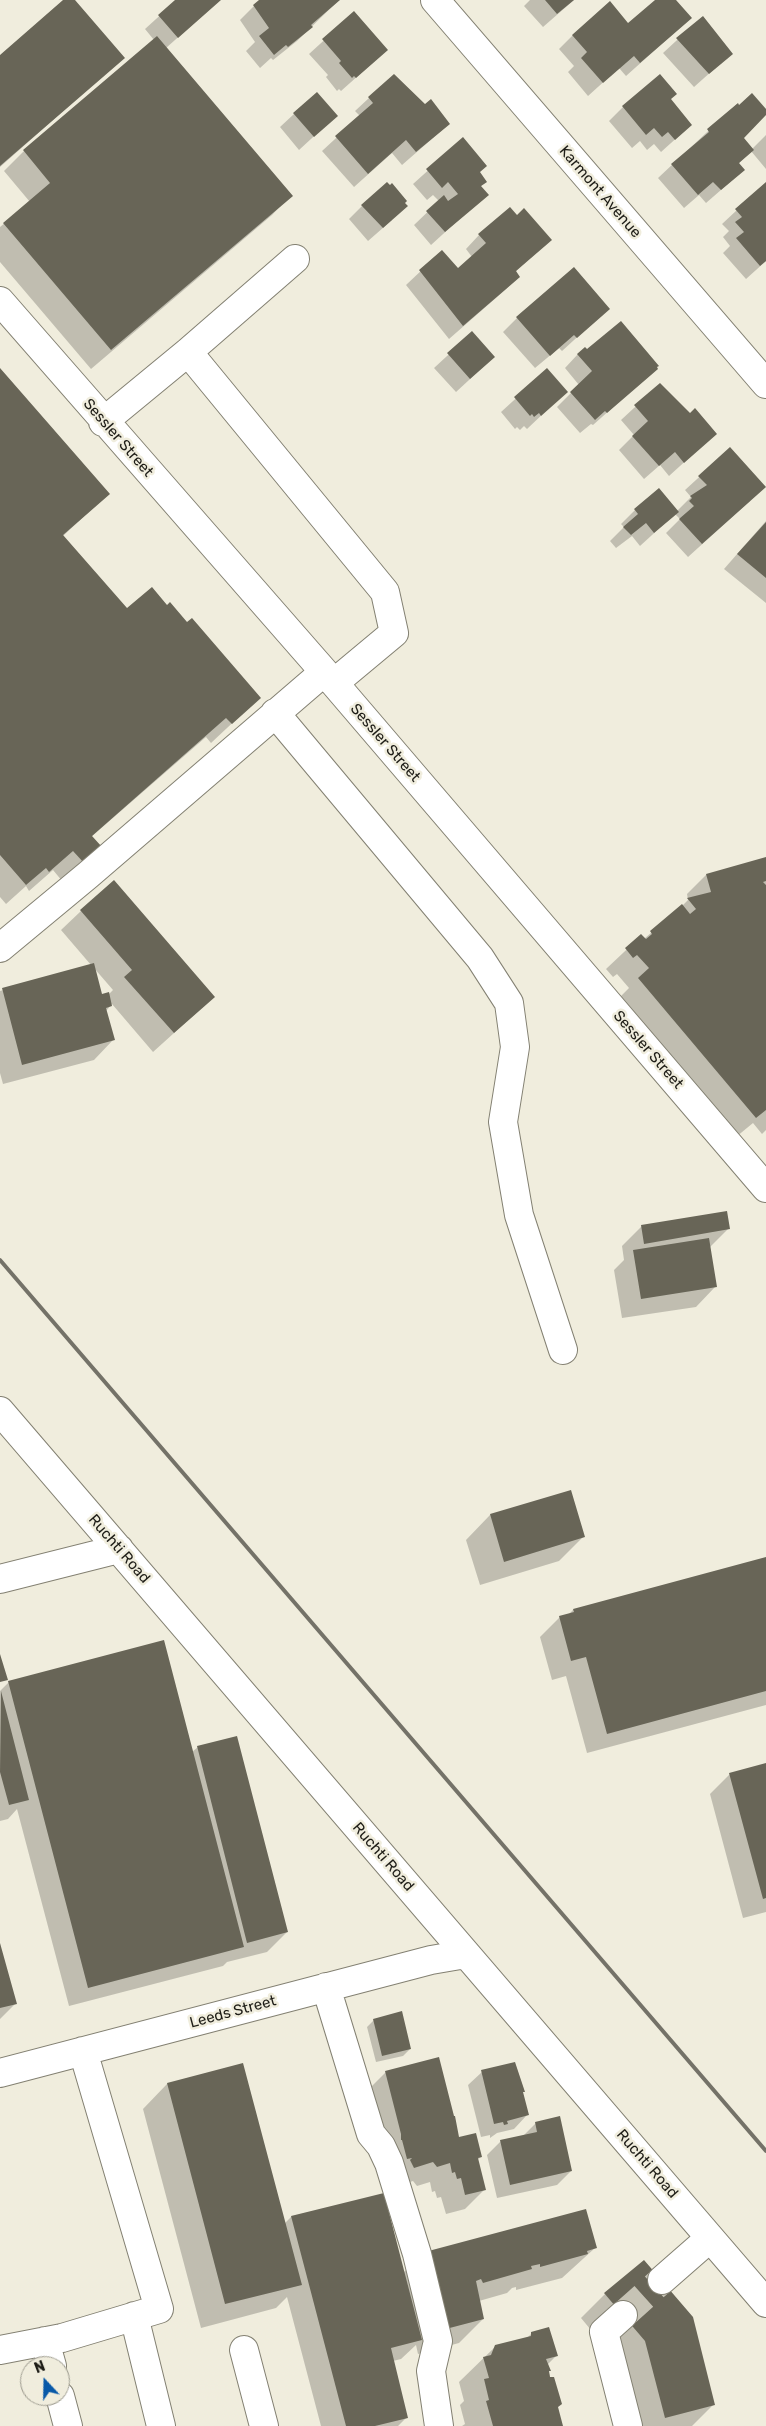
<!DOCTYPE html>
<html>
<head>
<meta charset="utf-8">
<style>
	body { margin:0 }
	#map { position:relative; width:766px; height:2426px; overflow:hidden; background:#f0eddd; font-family:Rubik,sans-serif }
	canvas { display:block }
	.north { position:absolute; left:20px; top:2356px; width:50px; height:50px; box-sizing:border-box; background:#f0eddd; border:1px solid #9c9a8e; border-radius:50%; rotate:339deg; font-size:14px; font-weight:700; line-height:20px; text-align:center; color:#1e1d17 }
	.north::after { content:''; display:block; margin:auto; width:18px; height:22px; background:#0959a8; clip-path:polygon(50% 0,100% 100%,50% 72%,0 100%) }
</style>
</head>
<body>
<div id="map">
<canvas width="766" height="2426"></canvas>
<div class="north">N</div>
</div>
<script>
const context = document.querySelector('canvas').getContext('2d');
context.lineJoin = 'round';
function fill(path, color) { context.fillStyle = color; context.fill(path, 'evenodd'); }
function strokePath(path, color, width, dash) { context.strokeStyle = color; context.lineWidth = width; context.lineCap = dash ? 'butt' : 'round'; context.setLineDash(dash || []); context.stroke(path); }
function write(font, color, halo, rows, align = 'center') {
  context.font = font + ' Rubik,sans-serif'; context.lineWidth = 5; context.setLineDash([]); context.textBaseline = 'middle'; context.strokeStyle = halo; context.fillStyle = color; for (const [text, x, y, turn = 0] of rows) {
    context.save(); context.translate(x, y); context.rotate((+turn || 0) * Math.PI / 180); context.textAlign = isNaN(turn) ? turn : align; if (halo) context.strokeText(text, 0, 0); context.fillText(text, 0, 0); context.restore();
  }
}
const shadow = new Path2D(`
	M 65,0 L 73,0 L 123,58 L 0,167 L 0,56 Z
	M 177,0 L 220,0 L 166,48 L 291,195 L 272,215 L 91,369 L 0,262 L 0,227 L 30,202 L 4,171 L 24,151 L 154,40 L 145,29 Z
	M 260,0 L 339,0 L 297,41 L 273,60 L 271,58 L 260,68 L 246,51 L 255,42 L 240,20 Z
	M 530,0 L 574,0 L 543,27 L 524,6 Z
	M 657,0 L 675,0 L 691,18 L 626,76 L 619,68 L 588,96 L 568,72 L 574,66 L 559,49 L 573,35 L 628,25 Z
	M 354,13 L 387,50 L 341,91 L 339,89 L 337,91 L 326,77 L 328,75 L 309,54 Z
	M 702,17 L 731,54 L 694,87 L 663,53 Z
	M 369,98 L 425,106 L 449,124 L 402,165 L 392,153 L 354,187 L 322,151 L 360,116 L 355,111 Z
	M 670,100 L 691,125 L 661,152 L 654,144 L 647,150 L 640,141 L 632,148 L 609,121 L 623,107 Z
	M 737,104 L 739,107 L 766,111 L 766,114 L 743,138 L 752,149 L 766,135 L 766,169 L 751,151 L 738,164 L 743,170 L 729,183 L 706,203 L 699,195 L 684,208 L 658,178 Z
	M 294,114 L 336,116 L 299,150 L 280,127 Z
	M 463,139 L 478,173 L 486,182 L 480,187 L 487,194 L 431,245 L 414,225 L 439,201 L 433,195 L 427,200 L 413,184 Z
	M 766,183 L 766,261 L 746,279 L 723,253 L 730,246 L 723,237 L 729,231 L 722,224 Z
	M 362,206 L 392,220 L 368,241 L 349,219 Z
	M 516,217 L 550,240 L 515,272 L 519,277 L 505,290 L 449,339 L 406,285 L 442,251 L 458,269 L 472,257 L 466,249 L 479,235 Z
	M 608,309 L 562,351 L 559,348 L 535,368 L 503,332 L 517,318 Z
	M 472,333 L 494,357 L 456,392 L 434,368 Z
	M 578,354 L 655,368 L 656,369 L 593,425 L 591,424 L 580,433 L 557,407 L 579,385 L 565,368 Z
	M 0,370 L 108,494 L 63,536 L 127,610 L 167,607 L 187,623 L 259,698 L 211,743 L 206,737 L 91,837 L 100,847 L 63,882 L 53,870 L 29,891 L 26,886 L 6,904 L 0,897 Z
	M 547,370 L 566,392 L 527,429 L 524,426 L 520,430 L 517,427 L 515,429 L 501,412 Z
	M 660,384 L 701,447 L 669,476 L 660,465 L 644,479 L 619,450 L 634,435 L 621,420 Z
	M 730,449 L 750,501 L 688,557 L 666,533 L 680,519 L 675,514 L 640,546 L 632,536 L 616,548 L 610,541 L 624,527 L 621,524 L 635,510 L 677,511 L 691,497 L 685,490 Z
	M 766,521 L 766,603 L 724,569 Z
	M 766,858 L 766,1130 L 762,1134 L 753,1123 L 736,1137 L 619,998 L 629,988 L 617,974 L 613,977 L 606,969 L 641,936 L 644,939 L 681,907 L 688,900 L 687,894 L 706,875 Z
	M 81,911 L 214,997 L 153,1052 L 112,1004 L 106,1011 L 113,1040 L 94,1060 L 3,1084 L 0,1073 L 0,991 L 91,965 L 61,930 ZM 94,968 L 113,990 L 108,995 L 101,995 Z
	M 642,1226 L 728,1229 L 709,1248 L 715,1287 L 696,1307 L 622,1318 L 614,1270 L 624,1260 L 622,1246 Z
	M 570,1491 L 583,1537 L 559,1561 L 480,1585 L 466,1540 L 490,1515 Z
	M 766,1558 L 766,1705 L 587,1753 L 566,1676 L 552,1680 L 540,1637 L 560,1617 L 568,1615 L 573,1610 Z
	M 9,1682 L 192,1752 L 198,1747 L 287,1932 L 267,1952 L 227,1962 L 223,1966 L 69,2006 L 17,1809 L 8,1819 L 0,1821 L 0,1691 Z
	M 766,1764 L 766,1912 L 743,1918 L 710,1794 L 730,1774 Z
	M 0,1945 L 15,2004 L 0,2019 Z
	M 374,2020 L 410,2049 L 403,2056 L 376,2062 L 367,2027 Z
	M 242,2065 L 284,2224 L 291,2217 L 383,2194 L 403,2273 L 422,2254 L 595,2248 L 562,2278 L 516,2290 L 516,2287 L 512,2288 L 507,2293 L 479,2301 L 483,2319 L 459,2343 L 418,2354 L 416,2345 L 401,2359 L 393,2361 L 407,2417 L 398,2426 L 321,2426 L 287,2297 L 276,2308 L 201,2328 L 143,2109 L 167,2084 Z
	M 386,2072 L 457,2139 L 481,2157 L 477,2160 L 485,2189 L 465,2209 L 446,2214 L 441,2197 L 437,2198 L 435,2191 L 432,2192 L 430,2182 L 417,2186 L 413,2181 L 394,2187 L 366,2092 Z
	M 482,2072 L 522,2093 L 527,2115 L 514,2129 L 497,2133 L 490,2138 L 490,2135 L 481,2137 L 468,2085 Z
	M 536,2123 L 571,2171 L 557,2185 L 497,2198 L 487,2155 L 501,2141 L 522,2137 Z
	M 605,2294 L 713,2405 L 692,2426 L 637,2426 L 621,2366 L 581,2318 Z
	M 532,2333 L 557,2355 L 547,2365 L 562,2426 L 462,2426 L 465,2424 L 460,2405 L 464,2401 L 459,2382 L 496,2346 L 527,2338 Z`);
const building = new Path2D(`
	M 63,0 L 75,0 L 125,58 L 0,166 L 0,55 Z
	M 175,0 L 221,0 L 178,38 L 158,15 Z
	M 259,0 L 340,0 L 311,25 L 313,27 L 288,47 L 286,45 L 274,55 L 259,36 L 269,28 L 253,5 Z
	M 545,0 L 574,0 L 557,14 Z
	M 655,0 L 676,0 L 692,18 L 640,63 L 634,56 L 603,83 L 581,58 L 587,52 L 572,35 L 610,1 L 628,23 Z
	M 354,11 L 388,50 L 356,78 L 354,76 L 352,78 L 339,63 L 341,61 L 322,39 Z
	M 703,16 L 733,54 L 709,74 L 676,38 Z
	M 157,36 L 293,196 L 111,350 L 3,223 L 50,183 L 23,150 Z
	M 394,74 L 425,104 L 431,99 L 450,124 L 416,152 L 406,140 L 368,174 L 335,136 L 373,103 L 368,97 Z
	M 660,74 L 677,94 L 671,99 L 692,125 L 675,140 L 668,132 L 662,137 L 654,128 L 646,135 L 622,106 Z
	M 317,92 L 338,116 L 314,137 L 293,113 Z
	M 752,93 L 766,109 L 766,115 L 744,138 L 754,150 L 739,163 L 745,170 L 721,190 L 713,182 L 698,195 L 671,164 L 709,132 L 707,129 L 738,103 L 739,105 Z
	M 463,137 L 487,166 L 480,172 L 487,182 L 481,186 L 489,195 L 445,232 L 426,211 L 444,195 L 448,201 L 458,194 L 448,182 L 442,188 L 426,169 Z
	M 387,182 L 390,185 L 392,183 L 407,201 L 405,203 L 408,206 L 383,228 L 361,205 Z
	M 766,182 L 766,261 L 760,266 L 736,238 L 744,232 L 735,222 L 742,217 L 735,209 Z
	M 510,207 L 517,215 L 524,208 L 552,240 L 516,271 L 520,277 L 463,326 L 419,270 L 442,250 L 458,268 L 486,243 L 478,234 Z
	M 574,267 L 610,309 L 577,338 L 574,335 L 550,356 L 516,317 Z
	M 621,321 L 659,366 L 657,367 L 658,369 L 607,413 L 605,411 L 595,420 L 570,392 L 592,371 L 577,354 L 585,347 L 587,349 Z
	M 472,331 L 495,357 L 470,379 L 447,353 Z
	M 0,368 L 110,494 L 63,535 L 127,608 L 152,587 L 167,605 L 170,602 L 187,622 L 192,618 L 261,698 L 232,724 L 226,718 L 92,836 L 102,847 L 84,863 L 73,851 L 49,872 L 46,868 L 26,885 L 0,855 Z
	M 547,368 L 568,392 L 541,416 L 539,413 L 534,417 L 532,414 L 530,416 L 514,397 Z
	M 660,383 L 690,413 L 695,408 L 717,434 L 684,463 L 675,452 L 659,466 L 632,436 L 648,421 L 634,405 Z
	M 730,447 L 766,487 L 702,544 L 679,519 L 694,506 L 689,501 L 692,498 L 690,496 L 707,485 L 698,476 Z
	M 659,488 L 679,512 L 654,533 L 646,523 L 631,535 L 623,527 L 638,514 L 634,509 Z
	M 766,522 L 766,578 L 737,554 Z
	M 766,857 L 766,881 L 763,882 L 766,885 L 766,1110 L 756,1118 L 638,978 L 649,968 L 637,955 L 633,958 L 625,948 L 641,934 L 646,939 L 652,934 L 650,931 L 682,904 L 690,914 L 696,909 L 687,898 L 711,892 L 706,874 Z
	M 114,880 L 215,997 L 174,1033 L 124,977 L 132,970 L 80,910 Z
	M 94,963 L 102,994 L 109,992 L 112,1006 L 106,1008 L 115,1040 L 22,1065 L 2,988 Z
	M 727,1211 L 730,1229 L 644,1244 L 641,1225 Z
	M 709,1238 L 717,1287 L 641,1299 L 633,1250 Z
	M 571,1490 L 585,1537 L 504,1562 L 490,1514 Z
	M 766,1557 L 766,1691 L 607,1734 L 586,1657 L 571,1661 L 559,1616 L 574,1612 L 573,1609 Z
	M 164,1640 L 244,1947 L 88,1988 L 8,1681 Z
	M 0,1654 L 8,1680 L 0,1682 Z
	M 1,1691 L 29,1800 L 9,1805 L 0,1772 Z
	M 237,1736 L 288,1932 L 247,1943 L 197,1746 Z
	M 766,1763 L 766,1898 L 763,1899 L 729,1773 Z
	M 0,1943 L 17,2004 L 0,2008 Z
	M 402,2011 L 411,2049 L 382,2056 L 373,2019 Z
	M 439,2057 L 454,2116 L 455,2116 L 459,2137 L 476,2133 L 482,2157 L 478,2158 L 486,2190 L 465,2195 L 461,2178 L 457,2179 L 455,2172 L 452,2173 L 450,2163 L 437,2167 L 433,2162 L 414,2168 L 410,2160 L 412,2158 L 407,2159 L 402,2140 L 401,2140 L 401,2134 L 385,2071 Z
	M 515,2062 L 525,2092 L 523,2092 L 529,2115 L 507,2121 L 508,2124 L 504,2125 L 503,2122 L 494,2124 L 481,2070 Z
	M 243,2063 L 302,2285 L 225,2304 L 167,2083 Z
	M 560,2116 L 572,2171 L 510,2185 L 500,2140 L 537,2132 L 535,2122 Z
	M 384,2193 L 422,2340 L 391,2348 L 408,2418 L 375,2426 L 346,2426 L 291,2216 Z
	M 586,2209 L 597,2248 L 587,2251 L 588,2254 L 540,2267 L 540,2264 L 531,2266 L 532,2269 L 483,2283 L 481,2279 L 476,2281 L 484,2319 L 442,2330 L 421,2253 Z
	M 644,2260 L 693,2317 L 715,2405 L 665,2418 L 645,2341 L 604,2293 Z
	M 549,2327 L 558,2356 L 546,2359 L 551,2371 L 549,2371 L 550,2377 L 554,2377 L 562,2404 L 558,2407 L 563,2426 L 493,2426 L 486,2401 L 489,2400 L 484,2379 L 489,2378 L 483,2357 L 491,2355 L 495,2345 L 531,2336 L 531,2332 Z`);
const minorTunnel = new Path2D(`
	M 623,2315 L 662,2280`);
const minor = new Path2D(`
	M 435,0 L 766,384
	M 0,301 L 334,683 L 766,1188
	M 188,352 L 385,592 L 394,633 L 334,683
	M 103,422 L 188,352 L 295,259
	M 275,713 L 480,958 L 509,1003 L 515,1047 L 503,1122 L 519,1215 L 563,1350
	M 0,948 L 88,875 L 324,672
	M 0,1411 L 766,2303
	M 0,1579 L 119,1549
	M 326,1987 L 371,2134 L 381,2146 L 389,2163 L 417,2254 L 438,2341 L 431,2371 L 439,2426
	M 0,2073 L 431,1960 L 466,1954
	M 662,2280 L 710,2238
	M 623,2315 L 604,2332 L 628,2426
	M 134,2316 L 161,2426
	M 45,2341 L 52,2366
	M 0,2350 L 62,2338 L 159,2309 L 83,2051
	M 244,2350 L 264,2426
	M 60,2396 L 68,2426`);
const rail = new Path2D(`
	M 0,1260 L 766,2151`);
const streetNames = [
	["Karmont Avenue",600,192,49],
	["Sessler Street",118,438,49],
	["Sessler Street",385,743,49],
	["Sessler Street",648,1050,49],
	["Ruchti Road",119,1549,49],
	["Ruchti Road",383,1857,49],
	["Leeds Street",233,2012,-15],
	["Ruchti Road",647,2164,49]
];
fill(shadow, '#0003');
fill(building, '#686557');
strokePath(minorTunnel, '#c6c3b5', 28, [28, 14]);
strokePath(minor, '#838072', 30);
strokePath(minor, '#fff', 28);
strokePath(rail, '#747268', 4);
write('15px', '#1e1d17', '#f0eddd', streetNames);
</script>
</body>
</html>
